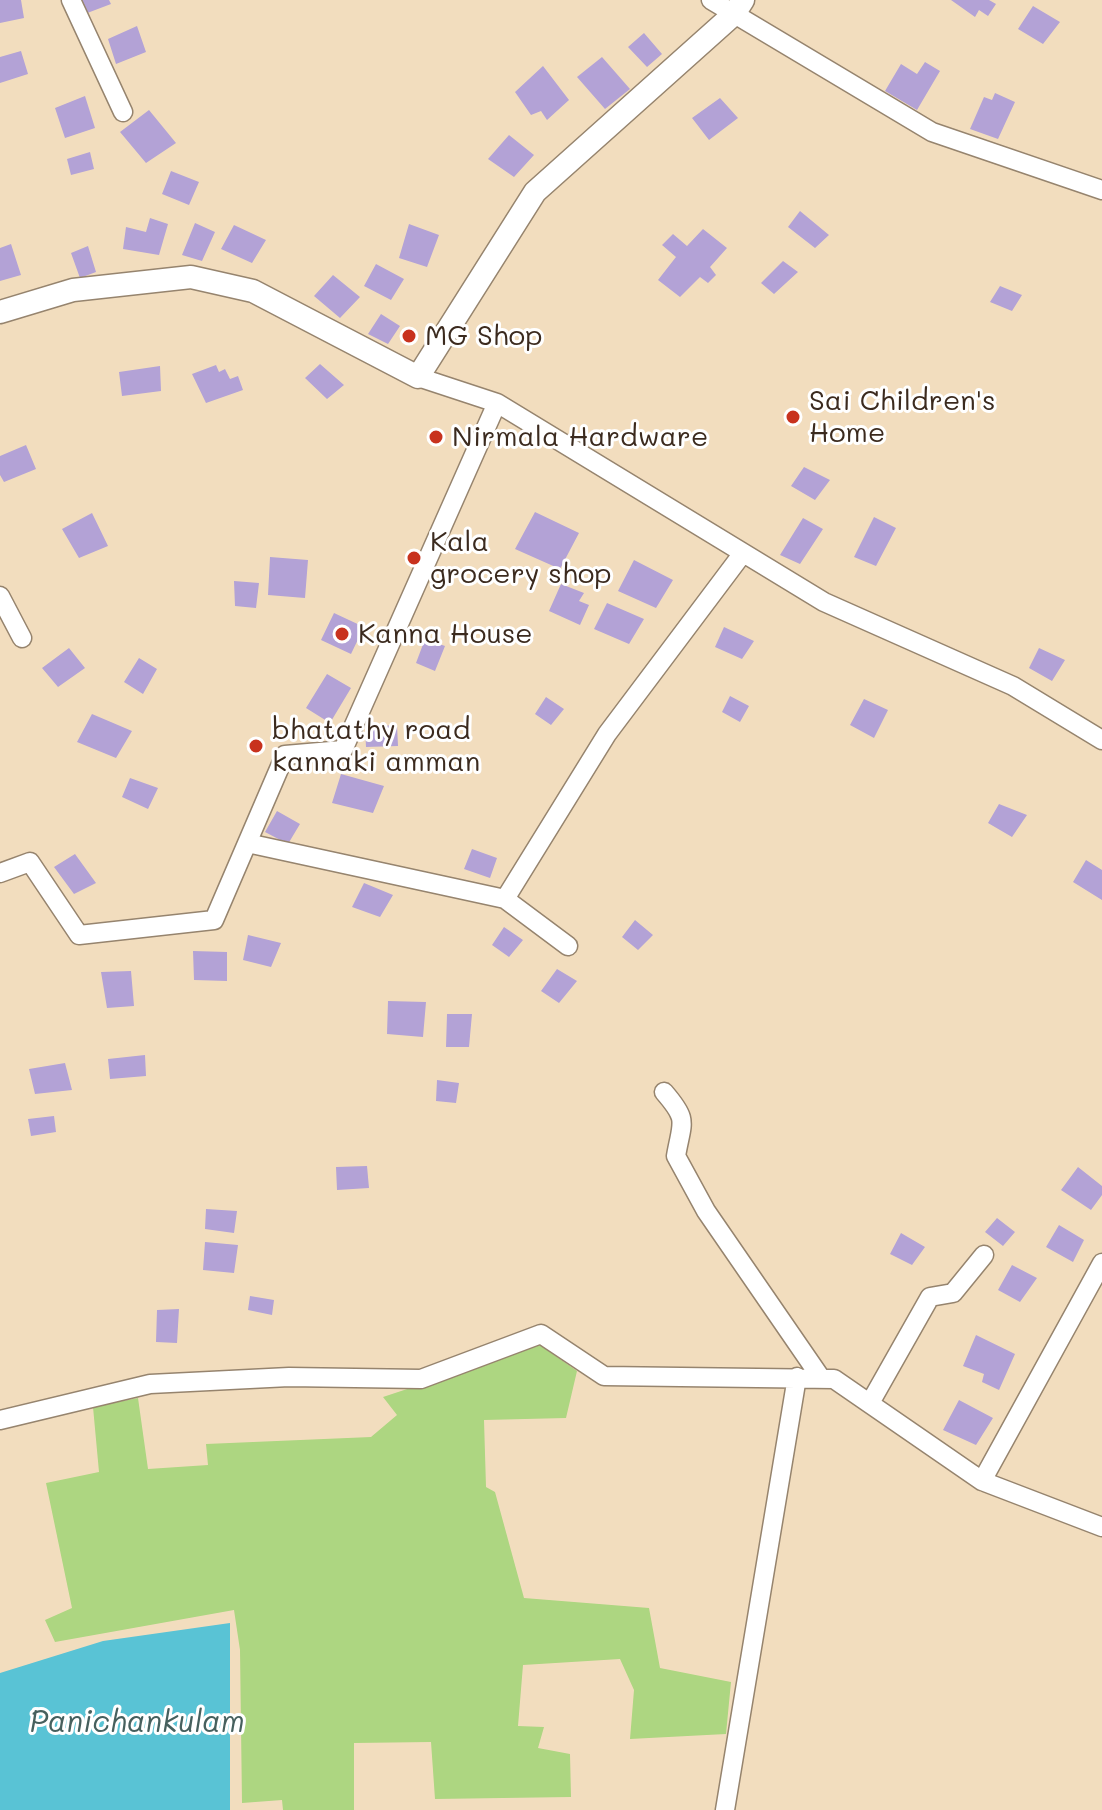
<!DOCTYPE html>
<html>
<head>
<meta charset="utf-8">
<style>
	body { margin:0 }
	canvas { display:block; background:#f2ddbe }
</style>
</head>
<body>
<canvas width="1102" height="1810"></canvas>
<script>
const context = document.querySelector('canvas').getContext('2d');
context.lineJoin = 'round';
function fill(path, color) { context.fillStyle = color; context.fill(path, 'evenodd'); }
function strokePath(path, color, width, dash) { context.strokeStyle = color; context.lineWidth = width; context.lineCap = dash ? 'butt' : 'round'; context.setLineDash(dash || []); context.stroke(path); }
function write(font, color, halo, rows, align = 'center') {
  context.font = font + ' Mali,sans-serif'; context.lineWidth = 6; context.setLineDash([]); context.textBaseline = 'middle'; context.strokeStyle = halo; context.fillStyle = color; for (const [text, x, y, turn = 0] of rows) {
    context.save(); context.translate(x, y); context.rotate((+turn || 0) * Math.PI / 180); context.textAlign = isNaN(turn) ? turn : align; if (halo) context.strokeText(text, 0, 0); context.fillText(text, 0, 0); context.restore();
  }
}
const green = new Path2D(`
	M 540,1345 L 577,1371 L 566,1418 L 484,1420 L 486,1487 L 495,1492 L 524,1598 L 649,1608 L 660,1668 L 731,1682 L 726,1734 L 630,1739 L 634,1690 L 620,1659 L 523,1665 L 518,1726 L 544,1727 L 538,1748 L 570,1754 L 571,1797 L 435,1799 L 431,1742 L 354,1743 L 354,1810 L 283,1810 L 282,1800 L 242,1803 L 240,1650 L 234,1610 L 55,1642 L 45,1620 L 72,1608 L 46,1483 L 99,1472 L 93,1407 L 138,1398 L 148,1469 L 208,1465 L 206,1444 L 371,1437 L 397,1415 L 383,1397 Z`);
const water = new Path2D(`
	M 230,1623 L 230,1810 L 0,1810 L 0,1673 L 103,1641 Z`);
const building = new Path2D(`
	M 0,0 L 21,0 L 24,18 L 0,23 Z
	M 76,0 L 109,0 L 111,4 L 82,15 Z
	M 951,0 L 989,0 L 996,4 L 988,16 L 979,10 L 975,17 Z
	M 1033,6 L 1060,22 L 1043,44 L 1018,29 Z
	M 137,26 L 146,52 L 116,64 L 108,39 Z
	M 644,33 L 662,54 L 647,67 L 628,47 Z
	M 21,51 L 28,74 L 0,83 L 0,57 Z
	M 602,57 L 630,89 L 605,109 L 577,77 Z
	M 925,62 L 940,71 L 917,110 L 885,91 L 901,64 L 917,74 Z
	M 543,66 L 569,100 L 547,120 L 541,111 L 531,115 L 515,92 Z
	M 995,93 L 1015,102 L 998,139 L 970,129 L 984,97 L 992,100 Z
	M 85,96 L 95,128 L 65,138 L 55,108 Z
	M 720,98 L 738,118 L 709,140 L 692,118 Z
	M 149,110 L 176,143 L 146,163 L 120,132 Z
	M 509,135 L 534,155 L 514,177 L 488,159 Z
	M 90,152 L 94,169 L 71,175 L 67,159 Z
	M 171,171 L 199,182 L 189,205 L 162,194 Z
	M 800,211 L 829,235 L 815,248 L 788,227 Z
	M 150,218 L 168,224 L 159,255 L 123,249 L 126,227 L 146,232 Z
	M 195,223 L 215,232 L 202,261 L 182,255 Z
	M 409,224 L 439,235 L 427,267 L 399,258 Z
	M 234,225 L 266,240 L 252,263 L 221,249 Z
	M 703,229 L 727,248 L 710,267 L 716,275 L 708,283 L 700,277 L 680,297 L 658,280 L 676,257 L 662,245 L 673,234 L 687,246 Z
	M 11,244 L 21,275 L 0,281 L 0,248 Z
	M 88,246 L 96,272 L 80,278 L 71,253 Z
	M 783,261 L 798,272 L 774,294 L 761,283 Z
	M 376,264 L 404,279 L 391,300 L 364,286 Z
	M 333,275 L 360,297 L 340,318 L 314,296 Z
	M 1000,286 L 1022,295 L 1012,311 L 990,302 Z
	M 381,314 L 400,326 L 388,344 L 368,334 Z
	M 320,364 L 344,385 L 327,399 L 305,378 Z
	M 216,365 L 219,372 L 225,369 L 230,379 L 238,376 L 243,390 L 206,403 L 192,374 Z
	M 160,366 L 161,391 L 122,396 L 119,372 Z
	M 26,445 L 36,469 L 4,482 L 0,475 L 0,456 Z
	M 804,467 L 830,480 L 815,500 L 791,486 Z
	M 535,512 L 579,533 L 560,569 L 515,549 Z
	M 92,513 L 108,546 L 79,558 L 62,529 Z
	M 874,517 L 896,528 L 876,566 L 854,557 Z
	M 803,518 L 823,529 L 800,564 L 780,555 Z
	M 270,557 L 308,560 L 305,598 L 268,595 Z
	M 634,560 L 673,580 L 656,608 L 618,591 Z
	M 234,581 L 259,583 L 256,608 L 235,606 Z
	M 561,584 L 584,593 L 579,601 L 589,605 L 580,625 L 549,611 Z
	M 607,603 L 644,619 L 629,644 L 594,629 Z
	M 334,613 L 364,627 L 351,654 L 321,640 Z
	M 724,627 L 754,641 L 742,659 L 715,647 Z
	M 425,639 L 445,646 L 435,671 L 416,663 Z
	M 69,648 L 85,668 L 58,687 L 42,668 Z
	M 1039,648 L 1065,660 L 1052,681 L 1029,668 Z
	M 139,658 L 157,669 L 143,694 L 124,682 Z
	M 327,674 L 351,688 L 330,723 L 306,708 Z
	M 730,696 L 749,706 L 740,722 L 722,712 Z
	M 546,697 L 564,709 L 551,725 L 535,714 Z
	M 864,699 L 888,710 L 874,738 L 850,725 Z
	M 92,714 L 132,731 L 116,758 L 77,742 Z
	M 397,725 L 398,746 L 366,747 L 365,727 Z
	M 341,774 L 384,786 L 373,813 L 332,803 Z
	M 130,778 L 158,788 L 148,809 L 122,797 Z
	M 999,804 L 1027,815 L 1012,837 L 988,823 Z
	M 277,811 L 300,824 L 288,844 L 265,832 Z
	M 472,849 L 497,858 L 490,878 L 464,869 Z
	M 75,854 L 96,883 L 74,894 L 54,867 Z
	M 1086,860 L 1102,870 L 1102,900 L 1073,882 Z
	M 364,883 L 393,895 L 380,917 L 352,907 Z
	M 635,920 L 653,935 L 638,950 L 622,937 Z
	M 504,927 L 523,940 L 509,957 L 492,945 Z
	M 248,935 L 281,943 L 271,967 L 243,960 Z
	M 193,951 L 227,952 L 227,981 L 194,980 Z
	M 557,969 L 577,981 L 559,1003 L 541,991 Z
	M 131,971 L 134,1006 L 107,1008 L 101,972 Z
	M 388,1001 L 426,1002 L 423,1037 L 387,1034 Z
	M 447,1014 L 472,1014 L 469,1047 L 446,1047 Z
	M 145,1055 L 146,1076 L 110,1079 L 108,1059 Z
	M 65,1063 L 72,1090 L 35,1094 L 29,1069 Z
	M 437,1080 L 459,1083 L 456,1103 L 436,1101 Z
	M 54,1116 L 56,1132 L 31,1136 L 28,1119 Z
	M 367,1166 L 369,1188 L 337,1190 L 336,1167 Z
	M 1078,1167 L 1102,1186 L 1102,1195 L 1091,1210 L 1061,1190 Z
	M 206,1209 L 237,1211 L 234,1233 L 205,1229 Z
	M 997,1218 L 1015,1232 L 1003,1246 L 985,1232 Z
	M 1059,1225 L 1084,1240 L 1073,1262 L 1046,1247 Z
	M 901,1233 L 925,1247 L 912,1265 L 890,1254 Z
	M 205,1242 L 238,1245 L 234,1273 L 203,1270 Z
	M 1012,1265 L 1037,1278 L 1020,1302 L 998,1290 Z
	M 250,1296 L 274,1300 L 272,1315 L 248,1310 Z
	M 179,1309 L 177,1343 L 156,1342 L 157,1310 Z
	M 976,1335 L 1015,1354 L 999,1390 L 982,1382 L 984,1374 L 963,1366 Z
	M 959,1400 L 993,1418 L 976,1445 L 943,1430 Z`);
const minor = new Path2D(`
	M 71,0 L 123,112
	M 711,0 L 932,132 L 1102,190
	M 418,377 L 497,403 L 824,602 L 1013,686 L 1102,740
	M 0,596 L 22,638
	M 247,843 L 505,899 L 568,946
	M 0,873 L 30,862 L 79,935 L 214,920 L 285,755 L 343,750 L 497,403
	M 505,899 L 607,734 L 743,553
	M 664,1092 C 689,1121 682,1121 676,1156 L 706,1211 L 821,1378
	M 870,1403 L 930,1297 L 953,1293 L 984,1255
	M 0,1420 L 150,1384 L 289,1377 L 421,1379 L 541,1334 L 604,1376 L 834,1379 L 982,1481 L 1102,1527
	M 982,1481 L 1102,1263
	M 725,1810 L 797,1377`);
const tertiary = new Path2D(`
	M 0,312 L 73,290 L 191,277 L 253,291 L 418,377 L 535,192 L 734,14 L 743,0`);
const markers = [
	[409,336,8,"#c8321e"],
	[793,417,8,"#c8321e"],
	[436,437,8,"#c8321e"],
	[414,558,8,"#c8321e"],
	[342,634,8,"#c8321e"],
	[256,746,8,"#c8321e"]
];
const poiNames = [
	["MG Shop",425,336],
	["Sai Children's",809,401],
	["Home",809,433],
	["Nirmala Hardware",452,437],
	["Kala",430,542],
	["grocery shop",430,574],
	["Kanna House",358,634],
	["bhatathy road",272,730],
	["kannaki amman",272,762]
];
const waterNames = [
	["Panichankulam",137,1723]
];
fill(green, '#add681');
fill(water, '#59c3d5');
fill(building, '#b3a2d6');
strokePath(minor, '#96846e', 21);
strokePath(tertiary, '#96846e', 25);
strokePath(minor, '#fff', 18);
strokePath(tertiary, '#fff', 22);
for (const [x, y, r, color] of markers) { const dot = new Path2D(); dot.arc(x, y, r, 0, 2 * Math.PI); context.fillStyle = color; context.fill(dot); strokePath(dot, '#fff', 3); }
write('28px', '#3b2a1e', '#fff', poiNames, 'left');
write('italic 30px', '#46605e', '#fff', waterNames);
</script>
</body>
</html>
